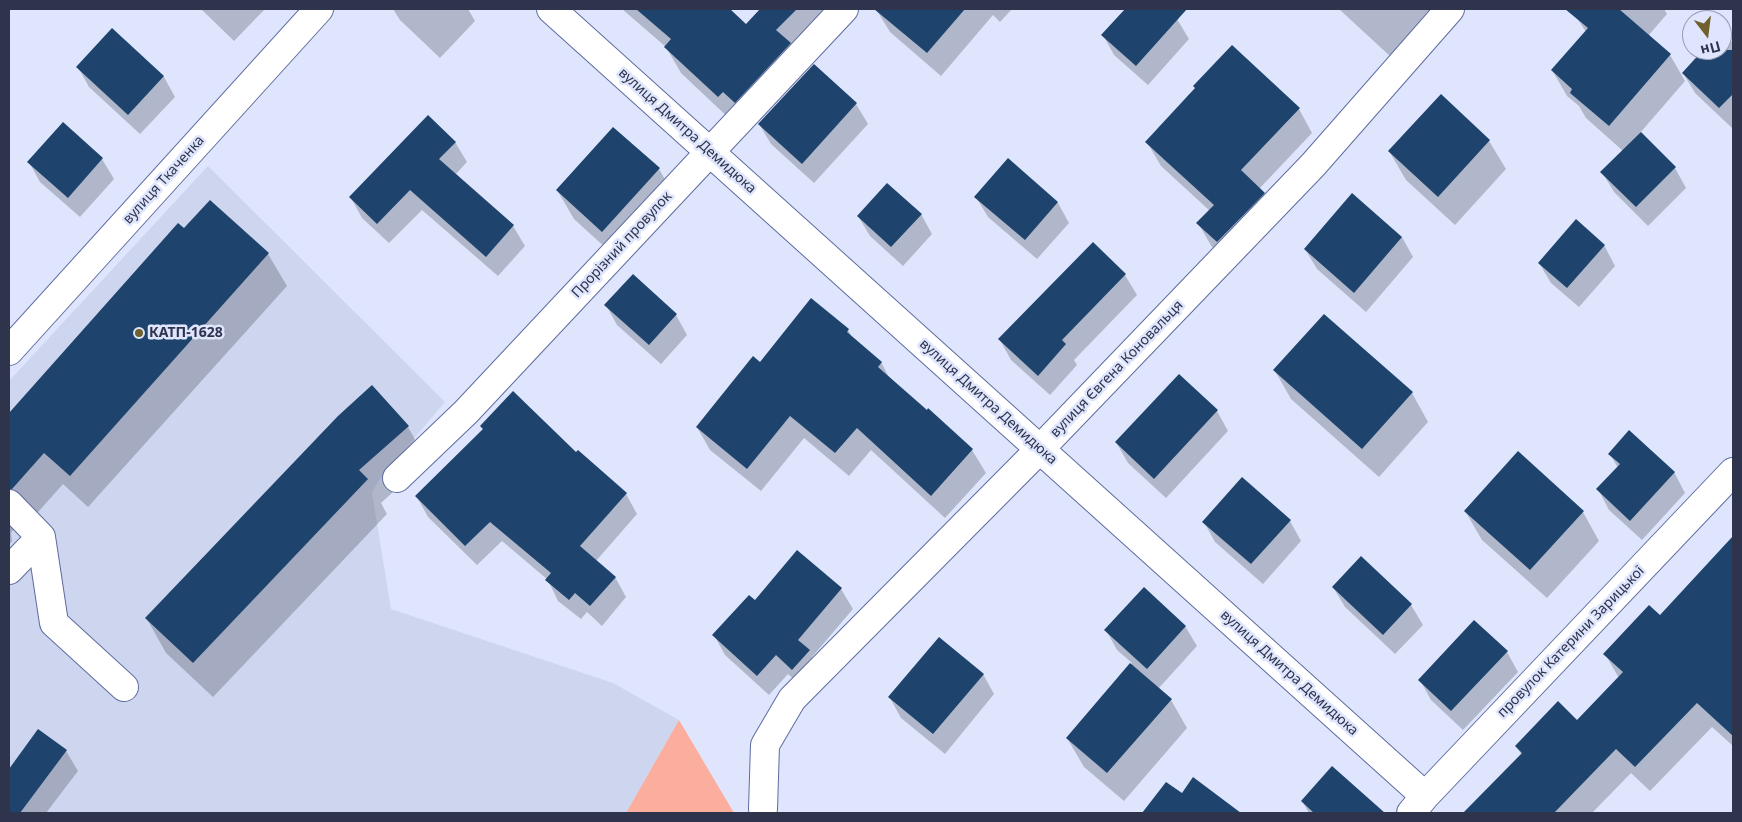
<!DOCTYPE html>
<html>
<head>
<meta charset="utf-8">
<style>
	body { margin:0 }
	#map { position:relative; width:1742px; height:822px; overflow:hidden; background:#dee5fd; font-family:"Noto Sans",sans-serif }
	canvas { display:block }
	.frame { position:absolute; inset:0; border:10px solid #2e344b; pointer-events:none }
	.north { position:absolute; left:1682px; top:10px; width:50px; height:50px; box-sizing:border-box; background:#dee5fd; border:1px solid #989eb6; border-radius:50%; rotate:165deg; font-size:14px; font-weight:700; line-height:20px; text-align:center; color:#2e344b }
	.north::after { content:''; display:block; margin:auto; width:18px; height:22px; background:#6f602d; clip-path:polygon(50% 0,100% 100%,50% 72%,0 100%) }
</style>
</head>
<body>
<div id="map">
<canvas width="1742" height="822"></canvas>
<div class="frame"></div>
<div class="north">Пн</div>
</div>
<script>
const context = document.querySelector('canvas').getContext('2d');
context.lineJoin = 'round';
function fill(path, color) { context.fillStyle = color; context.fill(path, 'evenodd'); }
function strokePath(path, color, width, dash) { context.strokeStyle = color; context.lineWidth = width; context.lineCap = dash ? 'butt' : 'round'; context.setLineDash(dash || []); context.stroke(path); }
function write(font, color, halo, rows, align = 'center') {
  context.font = font + ' "Noto Sans",sans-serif'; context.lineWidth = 5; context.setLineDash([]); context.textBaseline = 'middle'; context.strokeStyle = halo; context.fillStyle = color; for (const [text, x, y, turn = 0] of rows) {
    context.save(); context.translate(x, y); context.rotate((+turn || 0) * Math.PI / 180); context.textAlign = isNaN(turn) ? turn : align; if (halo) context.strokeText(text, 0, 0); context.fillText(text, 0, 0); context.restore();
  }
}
const built = new Path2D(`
	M 208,166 L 445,402 L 379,480 L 372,493 L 391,609 L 613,683 L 679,720 L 626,813 L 9,813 L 9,381 Z`);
const green = new Path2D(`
	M 679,720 L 734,813 L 626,813 Z`);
const shadow = new Path2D(`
	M 201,9 L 265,9 L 234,41 Z
	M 393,9 L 468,9 L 475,21 L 440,58 L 400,20 Z
	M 622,9 L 729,9 L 746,25 L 762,9 L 836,9 L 734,123 L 681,73 L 666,47 Z
	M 876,9 L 1012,9 L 1000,22 L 993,15 L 941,76 L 890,32 Z
	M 1126,9 L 1166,9 L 1177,19 L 1189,39 L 1148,85 L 1114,55 L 1103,35 Z
	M 1339,9 L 1436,9 L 1391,57 Z
	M 1585,9 L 1664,9 L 1667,14 L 1648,36 L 1670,55 L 1685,81 L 1640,133 L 1675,168 L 1686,188 L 1648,226 L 1614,192 L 1602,172 L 1623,151 L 1586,118 L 1579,106 L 1567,96 L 1552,70 L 1586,32 L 1577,18 Z
	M 112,30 L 164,77 L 175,97 L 140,134 L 89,87 L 78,67 Z
	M 1722,32 L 1733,43 L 1733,126 L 1732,128 L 1695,93 L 1683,73 L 1705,50 L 1722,50 Z
	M 856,104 L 868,124 L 814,183 L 771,144 L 759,124 Z
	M 1299,109 L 1312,133 L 1259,189 L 1264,193 L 1277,217 L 1231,266 L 1212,247 L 1198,223 L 1210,211 L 1161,166 L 1147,142 Z
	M 1489,141 L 1506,169 L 1455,225 L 1406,180 L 1389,151 Z
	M 455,142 L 467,162 L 455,175 L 513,226 L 525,246 L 498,276 L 422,210 L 389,243 L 362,218 L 351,198 Z
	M 102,159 L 114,179 L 80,217 L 40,182 L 29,162 Z
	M 1008,160 L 1058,203 L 1069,223 L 1037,259 L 988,217 L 976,197 Z
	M 659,169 L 675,197 L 619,260 L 574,219 L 557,190 Z
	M 210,202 L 268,254 L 287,286 L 88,507 L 63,484 L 31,520 L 16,525 L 11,533 L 12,541 L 9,545 L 9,414 L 178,225 L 185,230 Z
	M 921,214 L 932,234 L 903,266 L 870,236 L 858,216 Z
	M 1402,237 L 1413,257 L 1366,312 L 1317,269 L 1305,249 Z
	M 1093,244 L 1125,275 L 1137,295 L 1074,360 L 1077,365 L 1050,395 L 1011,360 L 1000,340 Z
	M 1604,245 L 1615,266 L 1579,307 L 1551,283 L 1539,263 Z
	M 606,305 L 676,315 L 687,335 L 661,364 L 617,325 Z
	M 848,330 L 852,337 L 881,362 L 891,381 L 972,450 L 986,473 L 945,518 L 871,450 L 849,476 L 804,438 L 761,491 L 710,450 L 697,427 L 760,364 Z
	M 1275,371 L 1412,393 L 1428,422 L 1379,477 L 1291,399 Z
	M 1217,411 L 1228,431 L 1166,498 L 1128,463 L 1116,442 Z
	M 481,426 L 576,454 L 626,494 L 637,514 L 596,561 L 615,577 L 626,597 L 602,626 L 587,612 L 581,619 L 558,601 L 548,580 L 502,541 L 477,565 L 428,517 L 417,497 L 484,431 Z
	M 408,427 L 427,461 L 381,503 L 387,514 L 213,697 L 166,653 L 147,619 Z
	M 1610,454 L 1674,472 L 1685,493 L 1642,540 L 1609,510 L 1598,489 L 1618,468 Z
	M 1465,511 L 1583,512 L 1599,541 L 1547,598 L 1482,540 Z
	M 1290,521 L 1301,541 L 1263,584 L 1215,542 L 1204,522 Z
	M 1733,538 L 1733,746 L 1712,727 L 1650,791 L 1631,773 L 1592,813 L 1465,813 L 1522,756 L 1517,747 L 1577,721 L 1619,678 L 1605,654 L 1660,617 Z
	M 1333,587 L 1411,605 L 1423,625 L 1395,654 L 1345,607 Z
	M 841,589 L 853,609 L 812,657 L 820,671 L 804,689 L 788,674 L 769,695 L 725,655 L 714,635 L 755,602 Z
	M 1185,626 L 1197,646 L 1158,689 L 1171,700 L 1187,728 L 1124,801 L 1084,767 L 1067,738 L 1132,663 L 1117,650 L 1106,630 Z
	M 1507,652 L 1518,672 L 1463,730 L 1431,700 L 1420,680 Z
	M 983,674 L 994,694 L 945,754 L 901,718 L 890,698 Z
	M 39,731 L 66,751 L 78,771 L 46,813 L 9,813 L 9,771 Z
	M 1182,795 L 1226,804 L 1232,813 L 1156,813 L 1151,804 Z
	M 1302,801 L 1373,804 L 1378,813 L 1309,813 Z`);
const building = new Path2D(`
	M 636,9 L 730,9 L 746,24 L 760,9 L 797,9 L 776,30 L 791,43 L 735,103 L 723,92 L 718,97 L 664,47 L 671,39 Z
	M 874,9 L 965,9 L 927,53 Z
	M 1125,9 L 1187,9 L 1136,66 L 1101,35 Z
	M 1565,9 L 1619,9 L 1671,54 L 1609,126 L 1570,93 L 1572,89 L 1551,70 L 1588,28 Z
	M 112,28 L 164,76 L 128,115 L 76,67 Z
	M 1232,45 L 1300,108 L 1241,170 L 1265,193 L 1217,242 L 1196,223 L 1214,205 L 1145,142 L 1195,88 L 1193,86 Z
	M 1703,50 L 1733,50 L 1733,94 L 1719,108 L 1682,73 Z
	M 814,64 L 857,103 L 802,164 L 758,124 Z
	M 1441,94 L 1490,140 L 1438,197 L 1388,151 Z
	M 428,115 L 456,142 L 439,159 L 514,225 L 486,257 L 410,190 L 377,224 L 349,197 Z
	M 63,122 L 103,158 L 68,198 L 27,162 Z
	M 613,127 L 660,168 L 602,232 L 556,190 Z
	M 1641,132 L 1676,167 L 1636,207 L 1600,172 Z
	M 1008,158 L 1058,202 L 1025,240 L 974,197 Z
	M 887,183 L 922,214 L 891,247 L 857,216 Z
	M 1352,193 L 1402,237 L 1354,293 L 1304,249 Z
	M 210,200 L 269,253 L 70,476 L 44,453 L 12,489 L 9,489 L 9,413 L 178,223 L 184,228 Z
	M 1576,219 L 1605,245 L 1567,288 L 1538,263 Z
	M 1093,242 L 1126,274 L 1062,340 L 1066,344 L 1038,376 L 998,339 Z
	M 633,274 L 677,314 L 649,345 L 604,305 Z
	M 811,298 L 849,329 L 847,332 L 882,362 L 878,367 L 927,410 L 928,408 L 973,449 L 931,496 L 857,428 L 835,453 L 790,416 L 747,469 L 696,427 L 753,356 L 760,362 Z
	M 1324,314 L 1413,392 L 1362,449 L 1273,370 Z
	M 1179,374 L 1218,410 L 1154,479 L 1115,442 Z
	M 372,385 L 409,426 L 359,470 L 368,479 L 193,663 L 145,618 L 338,416 Z
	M 513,391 L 576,452 L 578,450 L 627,493 L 580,546 L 616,577 L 590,606 L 575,593 L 569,600 L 545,580 L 551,573 L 490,522 L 465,546 L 415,496 L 483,429 L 480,426 Z
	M 1629,430 L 1675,472 L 1630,521 L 1596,489 L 1620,464 L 1608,454 Z
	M 1518,451 L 1584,511 L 1530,570 L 1464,511 Z
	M 1242,477 L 1291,520 L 1251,564 L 1202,522 Z
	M 1733,536 L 1733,736 L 1697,703 L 1635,767 L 1616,749 L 1554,813 L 1463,813 L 1522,753 L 1515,746 L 1558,701 L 1577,720 L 1623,672 L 1603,654 L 1649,605 L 1660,615 Z
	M 797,550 L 842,588 L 798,640 L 810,650 L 792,670 L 776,655 L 757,676 L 712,635 L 749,595 L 755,600 Z
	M 1361,556 L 1412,604 L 1383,635 L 1332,587 Z
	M 1144,587 L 1186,626 L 1147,669 L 1104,630 Z
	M 1474,620 L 1508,651 L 1451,711 L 1418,680 Z
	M 939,637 L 984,674 L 933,734 L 888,697 Z
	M 1130,663 L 1172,699 L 1107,773 L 1066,738 Z
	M 38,729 L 67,750 L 20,813 L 9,813 L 9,769 Z
	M 1332,766 L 1385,813 L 1314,813 L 1301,801 Z
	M 1193,777 L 1241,813 L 1142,813 L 1166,782 L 1182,793 Z`);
const minor = new Path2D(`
	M 551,9 L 1425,796
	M 9,351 L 319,9
	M 397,478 L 466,412 L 844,9
	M 9,504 L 41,537 L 54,623 L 124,687
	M 9,570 L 41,537
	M 763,809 L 765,745 L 792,699 L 1040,449 L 1313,165 L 1450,9
	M 1411,813 L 1425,796 L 1733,472`);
const markers = [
	[139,333,5,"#6f602d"]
];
const streetNames = [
	["вулиця Дмитра Демидюка",687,131,42],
	["вулиця Ткаченка",164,180,-48],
	["Прорізний провулок",622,245,-47],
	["вулиця Євгена Коновальця",1117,369,-46],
	["вулиця Дмитра Демидюка",988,402,42],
	["провулок Катерини Зарицької",1571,642,-46],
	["вулиця Дмитра Демидюка",1289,673,42]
];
const poiNames = [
	["КАТП-1628",149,333]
];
fill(built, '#cdd5ef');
fill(green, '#fbae9e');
fill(shadow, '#0003');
fill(building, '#1e446d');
strokePath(minor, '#5f6ca0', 30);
strokePath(minor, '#fff', 28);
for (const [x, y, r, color] of markers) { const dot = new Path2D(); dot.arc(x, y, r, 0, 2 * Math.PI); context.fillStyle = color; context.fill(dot); strokePath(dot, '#dee5fd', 2); }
write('14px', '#2e344b', '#dee5fd', streetNames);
write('bold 14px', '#2e344b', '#dee5fd', poiNames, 'left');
</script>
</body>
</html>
